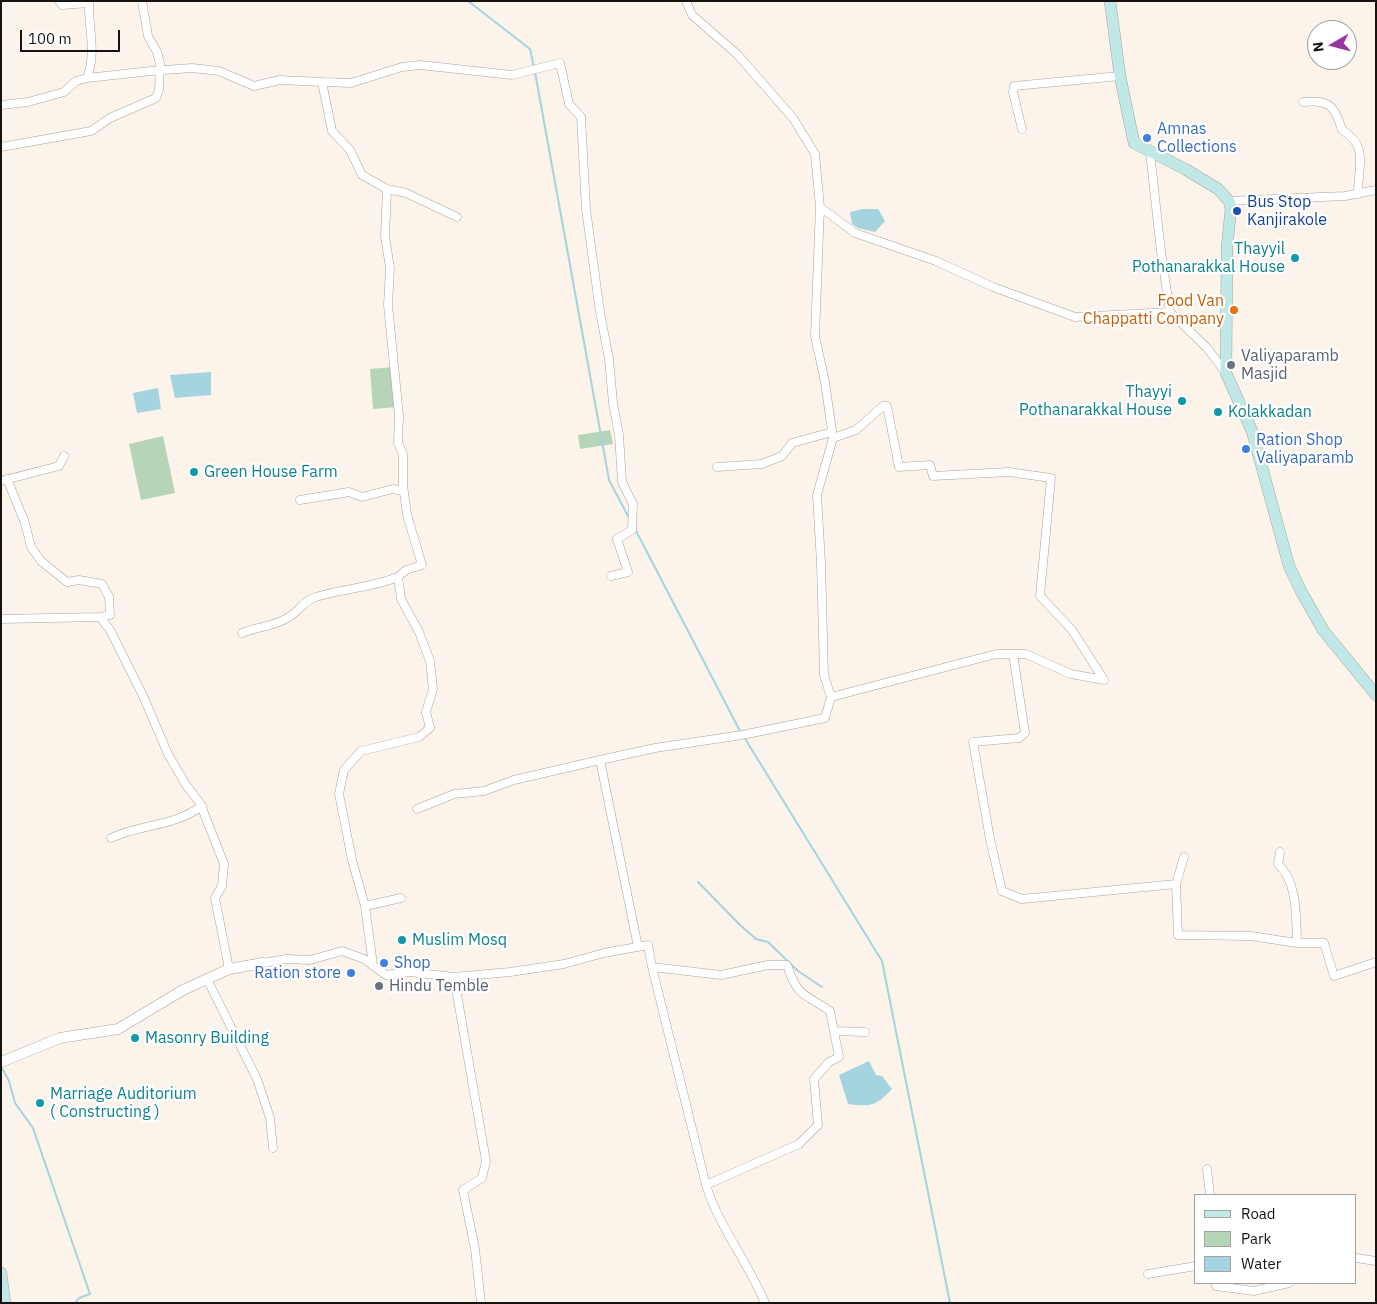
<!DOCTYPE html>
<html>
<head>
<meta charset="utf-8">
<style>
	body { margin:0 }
	#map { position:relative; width:1377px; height:1304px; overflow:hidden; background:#fcf3eb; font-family:"IBM Plex Sans",sans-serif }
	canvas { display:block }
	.frame { position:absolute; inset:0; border:2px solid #161310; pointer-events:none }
	.legend { position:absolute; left:1194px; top:1194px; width:162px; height:90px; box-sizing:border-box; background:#fff; border:1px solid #a2a19f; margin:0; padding:6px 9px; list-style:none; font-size:15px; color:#161310 }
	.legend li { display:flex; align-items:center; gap:10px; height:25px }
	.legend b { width:25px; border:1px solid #a2a19f }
	.north { position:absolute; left:1307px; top:20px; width:50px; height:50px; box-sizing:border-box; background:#fff; border:1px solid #a2a19f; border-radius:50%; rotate:262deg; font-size:14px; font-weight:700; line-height:20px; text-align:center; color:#161310 }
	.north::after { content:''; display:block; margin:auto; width:18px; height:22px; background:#99369d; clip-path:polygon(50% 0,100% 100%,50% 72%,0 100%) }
	.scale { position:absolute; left:20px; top:30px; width:100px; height:22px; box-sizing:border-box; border:2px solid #161310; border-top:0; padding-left:6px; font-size:15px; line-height:18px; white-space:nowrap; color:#161310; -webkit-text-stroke:4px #fff; paint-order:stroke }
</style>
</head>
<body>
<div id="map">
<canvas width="1377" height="1304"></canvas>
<div class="frame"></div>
<ul class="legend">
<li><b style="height:6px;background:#bfe8e7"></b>Road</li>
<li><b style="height:14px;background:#b5d4b8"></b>Park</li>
<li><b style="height:14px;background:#a3d4df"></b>Water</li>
</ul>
<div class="north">N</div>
<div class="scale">100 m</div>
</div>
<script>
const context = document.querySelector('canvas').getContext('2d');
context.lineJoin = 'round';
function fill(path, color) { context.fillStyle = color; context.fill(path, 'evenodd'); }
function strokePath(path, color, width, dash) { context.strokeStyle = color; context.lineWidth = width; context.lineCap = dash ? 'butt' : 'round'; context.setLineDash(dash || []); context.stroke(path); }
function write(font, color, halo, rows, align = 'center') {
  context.font = font + ' "IBM Plex Sans",sans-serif'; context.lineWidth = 4.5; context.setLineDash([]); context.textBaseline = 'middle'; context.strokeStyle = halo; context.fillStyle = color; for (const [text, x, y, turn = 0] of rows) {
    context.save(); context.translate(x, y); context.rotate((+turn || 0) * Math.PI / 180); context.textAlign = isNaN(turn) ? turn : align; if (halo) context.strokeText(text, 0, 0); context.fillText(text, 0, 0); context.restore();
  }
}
const green = new Path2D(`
	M 393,367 L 397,407 L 373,409 L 370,369 Z
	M 610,430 L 613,444 L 580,449 L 578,435 Z
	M 163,436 L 175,493 L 141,500 L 129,444 Z`);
const water = new Path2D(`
	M 863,209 L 878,209 L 885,221 L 875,232 L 858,228 L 852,224 L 850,212 Z
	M 211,372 L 211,395 L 175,398 L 170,375 Z
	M 158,388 L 161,409 L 137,413 L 133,393 Z
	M 869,1061 L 876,1075 L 882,1076 L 892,1089 C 876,1106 871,1107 848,1104 L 839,1075 Z`);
const stream = new Path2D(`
	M 468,1 L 530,49 L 534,67
	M 535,72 L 609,480 L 629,518
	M 635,529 L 741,733
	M 744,737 L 882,961 L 950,1303
	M 698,882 L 740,925 L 756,939 L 768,942 L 798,971 L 822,987
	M 2,1068 L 9,1081 L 15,1103 L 33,1128 L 90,1294 L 79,1298 L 75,1303`);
const minor = new Path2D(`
	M 59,1 L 62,5 L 89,3
	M 686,1 L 692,15 L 737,54 L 793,118 L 815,154 L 820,207 L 855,233 L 936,261 L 993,287 L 1075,317 L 1170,312 L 1207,348 L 1226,373
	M 87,78 C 97,50 88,29 89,1
	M 322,82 L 351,83 L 402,67 L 420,65 L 512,75 L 560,63 L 569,104 L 581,117 L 586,209 L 600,312 L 609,359 L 613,403 L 619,435 L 622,482 L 633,504 L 632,530 L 617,539 L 628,572 L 611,576
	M 1303,102 C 1329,99 1335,106 1342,130 C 1369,146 1358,165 1358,194
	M 1,105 L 28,102 L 64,92 L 76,81 L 87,78 L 151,71 L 192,68 L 219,71 L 254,86 L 280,80 L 322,82 L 332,131 L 350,150 L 362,175 L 387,189 L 385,236 L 390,268 L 388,305 L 399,416 L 398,443 L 403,454 L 403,485 L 407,515 L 422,565 L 406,570 L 398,577 L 401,599 L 419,632 L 430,661 L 433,689 L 426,712 L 430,728 L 419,737 L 361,751 L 344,770 L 339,794 L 352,860 L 365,906 L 373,965
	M 1022,129 L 1013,92 L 1014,86 L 1120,76
	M 1,147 L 91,131 L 110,118 L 156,98 L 159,90 L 160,64 L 157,52 L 148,36 L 142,1
	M 1150,152 L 1161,252 L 1170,312
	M 387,189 L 406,193 L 457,217
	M 1229,201 L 1345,196 L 1376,190
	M 833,438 L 856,430 L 883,406 L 887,406 L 899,467 L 930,465 L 933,476 L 1009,472 L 1051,478 L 1040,596 L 1072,630 L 1104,680
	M 717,467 L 762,464 L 782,456 L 792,443 L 832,432
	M 7,479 L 25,523 L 31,547 L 41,561 L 67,582 L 79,580 L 102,584 L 109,597 L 110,615 L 100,617
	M 1,481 L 59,466 L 64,456
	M 300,500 L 349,492 L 362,497 L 393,489 L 403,491
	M 1,619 L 100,617 L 110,630 L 144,698 L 168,754 L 186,785 L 200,803 L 224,864 L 222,886 L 215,898 L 229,969
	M 242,633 C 256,627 276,626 289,617 C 299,611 304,600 316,597 C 344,588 371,588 398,577
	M 1013,654 L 1025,733 L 1019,738 L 973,742 L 990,839 L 1002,891 L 1022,899 L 1176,884
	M 831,697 L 996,654 L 1026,654 L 1071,674 L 1104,680
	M 600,760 L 638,947
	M 417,809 L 454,794 L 484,791 L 514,780 L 600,760 L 655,748 L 742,735 L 825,718 L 831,697 L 824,675 L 821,563 L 817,495 L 833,438 L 825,382 L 815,336 L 820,207
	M 111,838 C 141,824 173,827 202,806
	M 1280,852 L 1278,864 C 1298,882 1296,918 1297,943 L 1324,943 L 1334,976 L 1376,962
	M 1184,857 L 1176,884 L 1178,935 L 1251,936 L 1297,943
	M 365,906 L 401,898
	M 263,963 L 287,959 L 310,960 L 342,951 L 364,959 L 386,975 L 410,972 L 454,977 L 510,972 L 564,964 L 604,953 L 648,945 L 652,967 L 721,975 L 768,965 L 787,965 C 798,998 804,993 830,1011 L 839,1057 L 829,1062 L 814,1079 L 818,1125 L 799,1144 L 706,1185 C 719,1227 748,1262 765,1303
	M 652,967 L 706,1185
	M 454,977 L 486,1161 L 482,1178 L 463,1190 L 475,1249 L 481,1303
	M 207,979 L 257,1079 L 270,1118 L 273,1148
	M 834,1031 L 865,1032
	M 1207,1169 L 1210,1195
	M 1356,1258 L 1376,1261
	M 1148,1274 L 1196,1266
	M 1216,1283 L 1216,1286 L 1254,1291 L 1289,1283`);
const tertiary = new Path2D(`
	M 1,1062 L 60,1038 L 118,1029 L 183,990 L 229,969 L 263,963`);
const secondary = new Path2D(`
	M 1110,1 L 1120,76 L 1134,143 L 1185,169 L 1218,189 L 1229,201 L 1231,208 L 1227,247 L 1226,373 L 1252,431 L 1289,566 L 1302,593 L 1323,630 L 1376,695
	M 1,1273 L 5,1303`);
const markers = [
	[1147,138,5,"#3f7fe0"],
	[1237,211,5,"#1a4fb4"],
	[1295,258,5,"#0f9aa8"],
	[1234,310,5,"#e8710a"],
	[1231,365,5,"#6b7280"],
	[1182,401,5,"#0f9aa8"],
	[1218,412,5,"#0f9aa8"],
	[1246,449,5,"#3f7fe0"],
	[194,472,5,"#0f9aa8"],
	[402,940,5,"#0f9aa8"],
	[384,963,5,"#3f7fe0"],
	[351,973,5,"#3f7fe0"],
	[379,986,5,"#6b7280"],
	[135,1038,5,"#0f9aa8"],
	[40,1103,5,"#0f9aa8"]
];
const shopNames = [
	["Amnas",1157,129],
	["Collections",1157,147],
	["Ration Shop",1256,440],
	["Valiyaparamb",1256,458],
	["Shop",394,963],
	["Ration store",341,973,"right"]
];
const transitNames = [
	["Bus Stop",1247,202],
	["Kanjirakole",1247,220]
];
const cultureNames = [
	["Thayyil",1285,249,"right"],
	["Pothanarakkal House",1285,267,"right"],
	["Thayyi",1172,392,"right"],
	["Pothanarakkal House",1172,410,"right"],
	["Kolakkadan",1228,412],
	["Green House Farm",204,472],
	["Muslim Mosq",412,940],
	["Masonry Building",145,1038],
	["Marriage Auditorium",50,1094],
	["( Constructing )",50,1112]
];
const foodNames = [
	["Food Van",1224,301],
	["Chappatti Company",1224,319]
];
const worshipNames = [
	["Valiyaparamb",1241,356],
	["Masjid",1241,374],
	["Hindu Temble",389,986]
];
fill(green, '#b5d4b8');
fill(water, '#a3d4df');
strokePath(stream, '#a3d4df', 2);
strokePath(minor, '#aba29a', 9);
strokePath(tertiary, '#aba29a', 11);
strokePath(secondary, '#aba29a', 12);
strokePath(minor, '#fff', 8);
strokePath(tertiary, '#fff', 10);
strokePath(secondary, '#bfe8e7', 11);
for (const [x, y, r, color] of markers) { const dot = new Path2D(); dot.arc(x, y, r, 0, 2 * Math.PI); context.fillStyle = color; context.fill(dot); strokePath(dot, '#fff', 2); }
write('16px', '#366cbe', '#fff', shopNames, 'left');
write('16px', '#164399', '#fff', transitNames, 'left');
write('16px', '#0d838f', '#fff', cultureNames, 'left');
write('16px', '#c56008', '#fff', foodNames, 'right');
write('16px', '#5b616d', '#fff', worshipNames, 'left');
</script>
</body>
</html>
